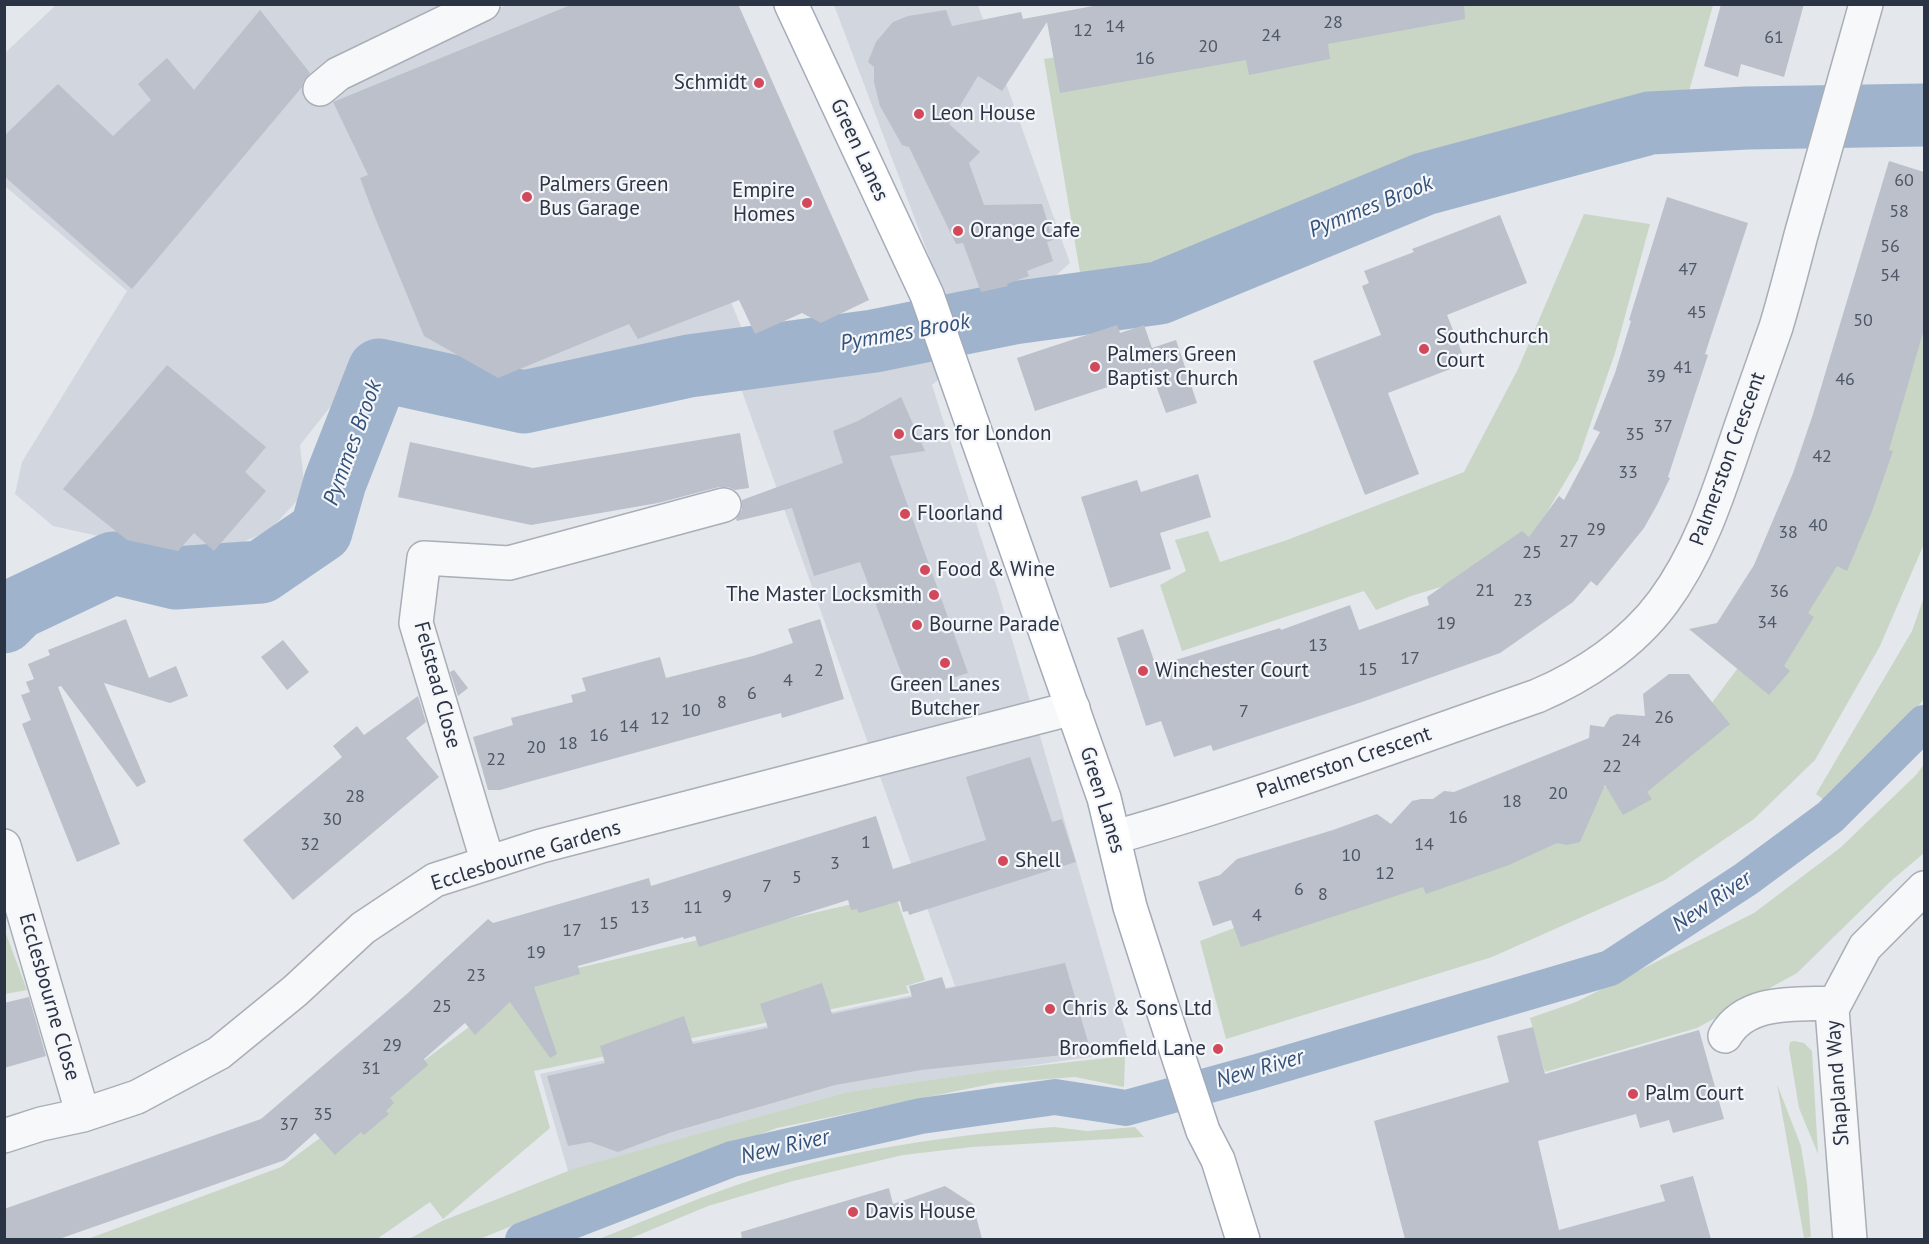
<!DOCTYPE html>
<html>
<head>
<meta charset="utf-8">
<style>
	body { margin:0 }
	#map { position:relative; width:1929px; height:1244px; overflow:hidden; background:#e4e7ec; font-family:"PT Sans",sans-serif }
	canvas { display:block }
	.frame { position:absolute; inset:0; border:6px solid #2b3445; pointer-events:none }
</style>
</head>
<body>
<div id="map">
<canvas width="1929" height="1244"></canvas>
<div class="frame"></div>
</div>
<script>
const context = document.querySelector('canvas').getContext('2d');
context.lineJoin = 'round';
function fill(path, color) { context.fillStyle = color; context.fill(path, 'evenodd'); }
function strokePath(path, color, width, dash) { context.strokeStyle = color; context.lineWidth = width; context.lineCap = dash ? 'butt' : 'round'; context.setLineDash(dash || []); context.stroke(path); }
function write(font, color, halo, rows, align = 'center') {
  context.font = font + ' "PT Sans",sans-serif'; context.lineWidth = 4.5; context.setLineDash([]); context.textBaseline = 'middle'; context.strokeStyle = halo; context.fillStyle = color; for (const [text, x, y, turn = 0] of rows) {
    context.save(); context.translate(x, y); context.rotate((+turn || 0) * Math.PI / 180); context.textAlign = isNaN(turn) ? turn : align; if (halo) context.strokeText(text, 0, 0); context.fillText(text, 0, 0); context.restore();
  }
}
const built = new Path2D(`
	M 56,5 L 463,5 L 358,48 L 509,5 L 609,5 L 747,341 L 499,387 L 377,348 L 300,445 L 305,492 L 269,531 L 202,559 L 53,526 L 15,494 L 22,462 L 127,291 L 5,186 L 5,53 Z
	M 834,5 L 978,5 L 1070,263 L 932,385 L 999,594 L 1131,1051 L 847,1092 L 568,1171 L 540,1074 L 955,986 L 739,383 L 897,355 L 952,317 Z`);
const green = new Path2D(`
	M 1367,5 L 1713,5 L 1686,102 L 1650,105 L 1421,169 L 1278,227 L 1149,285 L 1083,290 L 1044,59 Z
	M 1584,214 L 1650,224 L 1615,353 L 1578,460 L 1516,564 L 1411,596 L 1376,610 L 1364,591 L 1182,651 L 1160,585 L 1186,571 L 1175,540 L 1208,531 L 1220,562 L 1287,540 L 1464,472 L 1518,369 Z
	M 1924,318 L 1924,544 L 1880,646 L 1815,760 L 1754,819 L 1665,880 L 1492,957 L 1226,1039 L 1200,941 L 1667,763 L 1855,511 Z
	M 1924,597 L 1924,699 L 1877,757 L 1828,803 L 1816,794 L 1912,631 Z
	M 1924,764 L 1924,853 L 1892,880 L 1797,973 L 1697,1028 L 1545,1072 L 1530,1018 L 1576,1002 L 1754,913 L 1840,848 L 1917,774 Z
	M 895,894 L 925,980 L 906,986 L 909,993 L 534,1071 L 550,1128 L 443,1219 L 430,1202 L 377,1239 L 85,1240 L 281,1167 L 535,978 Z
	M 4,931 L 5,931 L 27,990 L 5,994 Z
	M 1794,1041 L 1804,1043 L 1812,1051 L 1818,1154 L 1799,1108 L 1789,1048 L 1790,1042 Z
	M 1125,1056 L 1124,1087 L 1075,1077 L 996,1083 L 777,1128 L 538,1215 L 480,1239 L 409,1239 L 442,1221 L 573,1169 L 847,1092 L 998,1070 Z
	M 1777,1084 L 1801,1146 L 1807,1184 L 1811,1237 L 1804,1238 Z
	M 1054,1127 L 1087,1131 L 1135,1127 L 1144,1137 L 972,1147 L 903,1155 L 793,1181 L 708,1206 L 629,1239 L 599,1239 C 652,1218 706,1194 761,1177 C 856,1148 955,1135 1054,1127 Z`);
const canal = new Path2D(`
	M 523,1240 L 732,1159 L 921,1116 L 1055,1097 L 1126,1108 L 1257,1072 L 1610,968 L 1746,879 L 1830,817 L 1924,723`);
const river = new Path2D(`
	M 4,622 L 18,608 L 113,563 L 175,578 L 261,572 L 321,531 L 335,482 L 379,370 L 524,402 L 689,366 L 874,341 L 1013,313 L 1159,293 L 1424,184 L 1650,123 L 1747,118 L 1924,115`);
const building = new Path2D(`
	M 573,4 L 738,4 L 869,300 L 821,323 L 802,313 L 755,334 L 739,300 L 638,339 L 629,324 L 498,378 L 424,336 L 374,215 L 360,178 L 368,175 L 333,102 Z
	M 1104,4 L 1464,4 L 1465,19 L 1328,44 L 1330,59 L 1249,75 L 1246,60 L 1060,93 L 1047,22 L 1002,91 L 978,76 L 949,124 L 980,152 L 969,163 L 984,205 L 1042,204 L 1053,240 L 1047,242 L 1053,261 L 1027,271 L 1029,276 L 1007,284 L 1008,286 L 981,292 L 963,243 L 956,244 L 909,147 L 902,145 L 880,106 L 874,82 L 874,67 L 868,62 L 876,42 L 893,22 L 908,16 L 946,10 L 952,26 L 1021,12 L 1023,19 Z
	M 1721,4 L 1804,4 L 1784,77 L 1741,64 L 1738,77 L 1704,66 Z
	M 260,10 L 310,73 L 303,82 L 302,87 L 132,289 L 4,176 L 4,136 L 58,84 L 113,136 L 151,100 L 138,84 L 167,58 L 194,90 Z
	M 1889,161 L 1924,172 L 1924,329 L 1889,450 L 1893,451 L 1871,514 L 1847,571 L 1837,566 L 1808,613 L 1814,617 L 1784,666 L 1790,671 L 1769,695 L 1689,629 L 1717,623 L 1754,565 L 1793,473 L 1813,414 Z
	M 1667,197 L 1748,223 L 1705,354 L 1708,355 L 1668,477 L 1670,478 L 1657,505 L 1644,528 L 1597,586 L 1591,581 L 1573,602 L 1500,653 L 1362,702 L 1213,751 L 1211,745 L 1174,757 L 1161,721 L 1146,726 L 1117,638 L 1143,629 L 1156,666 L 1280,628 L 1281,630 L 1350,605 L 1359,630 L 1429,605 L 1427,597 L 1522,531 L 1529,537 L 1559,496 L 1564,500 L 1600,432 L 1593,429 L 1615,373 L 1631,321 L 1629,320 Z
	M 1500,215 L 1527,283 L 1447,315 L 1466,363 L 1388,393 L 1419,474 L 1365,495 L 1313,361 L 1381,335 L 1362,286 L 1369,283 L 1364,271 L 1414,252 L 1412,249 Z
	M 1117,325 L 1120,333 L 1144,325 L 1152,348 L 1176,340 L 1197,403 L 1166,413 L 1154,380 L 1135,386 L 1132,379 L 1035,411 L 1017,358 Z
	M 167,365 L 266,447 L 245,472 L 266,491 L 214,551 L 194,533 L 178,551 L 127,540 L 63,489 Z
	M 901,397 L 925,451 L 890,456 L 968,673 L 908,691 L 860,562 L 814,576 L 792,508 L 737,521 L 736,519 L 742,510 L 742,500 L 843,463 L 833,431 L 858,421 Z
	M 740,433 L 749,488 L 735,490 L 728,487 L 719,487 L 658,503 L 531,525 L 398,497 L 410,442 L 533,468 Z
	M 1198,474 L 1211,517 L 1160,533 L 1171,569 L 1110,588 L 1081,497 L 1137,480 L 1141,492 Z
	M 126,619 L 149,678 L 176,666 L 188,696 L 170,703 L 104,683 L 146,782 L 137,787 L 61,686 L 58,687 L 120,844 L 77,862 L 22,724 L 31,720 L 21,695 L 30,692 L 26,682 L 34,679 L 28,664 L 50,655 L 48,650 Z
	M 820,619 L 844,699 L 782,718 L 781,713 L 528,782 L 500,790 L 488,790 L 473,737 L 513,725 L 511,718 L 573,702 L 571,695 L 586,691 L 582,678 L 660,657 L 666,678 L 753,656 L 793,643 L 788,629 Z
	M 283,640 L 309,672 L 287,690 L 261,657 Z
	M 454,670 L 468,688 L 458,696 L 450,672 Z
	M 1669,674 L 1689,674 L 1730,724 L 1647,792 L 1652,799 L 1623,815 L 1605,785 L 1580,842 L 1567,845 L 1557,843 L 1509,865 L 1426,894 L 1423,887 L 1241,947 L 1231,920 L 1213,926 L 1198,882 L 1220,875 L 1237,859 L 1333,830 L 1377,814 L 1391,824 L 1412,801 L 1421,799 L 1433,799 L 1444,791 L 1454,792 L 1589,738 L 1590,725 L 1604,727 L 1610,717 L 1617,714 L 1645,716 L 1643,694 Z
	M 418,696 L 426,722 L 406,738 L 439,777 L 293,900 L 243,840 L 342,757 L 333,746 L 357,726 L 364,735 Z
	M 1030,757 L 1052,822 L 1062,819 L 1076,862 L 909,915 L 908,911 L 903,912 L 900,901 L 859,913 L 857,909 L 851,910 L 848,900 L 699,947 L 695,936 L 684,939 L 683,937 L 578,966 L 580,974 L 534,987 L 557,1054 L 550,1058 L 510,1002 L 475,1035 L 465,1023 L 424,1059 L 428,1065 L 390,1098 L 394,1103 L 386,1111 L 389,1114 L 364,1135 L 361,1132 L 335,1155 L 315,1133 L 285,1160 L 59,1239 L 4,1239 L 4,1209 L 261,1119 L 408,993 L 488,919 L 493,923 L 649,878 L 651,886 L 876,816 L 893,869 L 986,840 L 966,777 Z
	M 1065,963 L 1091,1052 L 921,1070 L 835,1085 L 672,1132 L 618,1152 L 590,1142 L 568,1146 L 547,1076 L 605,1063 L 600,1046 L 684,1016 L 693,1044 L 768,1028 L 760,1004 L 822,983 L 832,1014 L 912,997 L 909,986 L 942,977 L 946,989 Z
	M 29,997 L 46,1056 L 4,1068 L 4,1003 Z
	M 1533,1027 L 1545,1074 L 1699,1030 L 1724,1119 L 1673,1133 L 1669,1120 L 1640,1128 L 1636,1114 L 1538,1141 L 1559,1230 L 1665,1201 L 1660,1185 L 1693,1176 L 1711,1239 L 1405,1239 L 1374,1121 L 1509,1082 L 1497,1036 Z
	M 945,1186 L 973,1204 L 982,1239 L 742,1239 L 741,1232 L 889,1188 L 893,1204 Z`);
const minor = new Path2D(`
	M 320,89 L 338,74 L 483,4
	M 1115,837 C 1257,797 1397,745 1537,696 C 1584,676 1632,644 1663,602 C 1703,548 1721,484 1743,421 C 1754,390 1765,359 1776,327 C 1785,297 1793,266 1801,235 C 1823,158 1844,81 1866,4
	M 4,846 L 83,1115
	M 488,863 L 416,623 L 424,558 L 509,563 L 724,505
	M 1725,1036 C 1747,998 1798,1005 1835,1003
	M 4,1136 L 41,1124 L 83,1115 L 137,1097 L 219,1053 L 295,991 L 363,928 L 435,880 L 541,846 L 1073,708
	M 1850,1240 L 1832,1009 L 1865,947 L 1924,888`);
const major = new Path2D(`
	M 791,4 L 927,295 L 1104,798 L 1130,907 L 1164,1013 L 1203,1131 L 1218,1160 L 1243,1240`);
const markers = [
	[759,83,6,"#d1495b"],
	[919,114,6,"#d1495b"],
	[527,197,6,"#d1495b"],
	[807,203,6,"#d1495b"],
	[958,231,6,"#d1495b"],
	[1424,349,6,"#d1495b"],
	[1095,367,6,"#d1495b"],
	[899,434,6,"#d1495b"],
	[905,514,6,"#d1495b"],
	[925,570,6,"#d1495b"],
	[934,595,6,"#d1495b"],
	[917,625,6,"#d1495b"],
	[945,663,6,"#d1495b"],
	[1143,671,6,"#d1495b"],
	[1003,861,6,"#d1495b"],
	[1050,1009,6,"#d1495b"],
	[1218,1049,6,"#d1495b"],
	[1633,1094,6,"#d1495b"],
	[853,1212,6,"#d1495b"]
];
const numberNames = [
	["28",1333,23],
	["14",1115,27],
	["12",1083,31],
	["24",1271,36],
	["61",1774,38],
	["20",1208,47],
	["16",1145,59],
	["60",1904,181],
	["58",1899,212],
	["56",1890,247],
	["47",1688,270],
	["54",1890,276],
	["45",1697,313],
	["50",1863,321],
	["41",1683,368],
	["39",1656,377],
	["46",1845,380],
	["37",1663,427],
	["35",1635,435],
	["42",1822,457],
	["33",1628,473],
	["40",1818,526],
	["29",1596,530],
	["38",1788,533],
	["27",1569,542],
	["25",1532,553],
	["21",1485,591],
	["36",1779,592],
	["23",1523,601],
	["34",1767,623],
	["19",1446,624],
	["13",1318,646],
	["17",1410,659],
	["15",1368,670],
	["2",819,671],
	["4",788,681],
	["6",752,694],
	["8",722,703],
	["10",691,711],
	["7",1244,712],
	["26",1664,718],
	["12",660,719],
	["14",629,727],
	["16",599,736],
	["24",1631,741],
	["18",568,744],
	["20",536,748],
	["22",496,760],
	["22",1612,767],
	["20",1558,794],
	["28",355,797],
	["18",1512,802],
	["16",1458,818],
	["30",332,820],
	["1",866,843],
	["32",310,845],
	["14",1424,845],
	["10",1351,856],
	["3",835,864],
	["12",1385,874],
	["5",797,878],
	["7",767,887],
	["6",1299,890],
	["8",1323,895],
	["9",727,897],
	["13",640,908],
	["11",693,908],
	["4",1257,916],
	["15",609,924],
	["17",572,931],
	["19",536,953],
	["23",476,976],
	["25",442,1007],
	["29",392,1046],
	["31",371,1069],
	["35",323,1115],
	["37",289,1125]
];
const poiNames = [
	["Schmidt",747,83,"right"],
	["Leon House",931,114],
	["Palmers Green",539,185],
	["Bus Garage",539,209],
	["Empire",795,191,"right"],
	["Homes",795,215,"right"],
	["Orange Cafe",970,231],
	["Southchurch",1436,337],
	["Court",1436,361],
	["Palmers Green",1107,355],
	["Baptist Church",1107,379],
	["Cars for London",911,434],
	["Floorland",917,514],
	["Food & Wine",937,570],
	["The Master Locksmith",922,595,"right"],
	["Bourne Parade",929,625],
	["Winchester Court",1155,671],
	["Green Lanes",945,685,"center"],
	["Butcher",945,709,"center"],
	["Shell",1015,861],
	["Chris & Sons Ltd",1062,1009],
	["Broomfield Lane",1206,1049,"right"],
	["Palm Court",1645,1094],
	["Davis House",865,1212]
];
const streetNames = [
	["Green Lanes",859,150,65],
	["Palmerston Crescent",1728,459,-70],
	["Felstead Close",437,685,75],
	["Palmerston Crescent",1344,763,-19],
	["Green Lanes",1102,800,73],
	["Ecclesbourne Gardens",526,856,-17],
	["Ecclesbourne Close",49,997,74],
	["Shapland Way",1838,1083,-94]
];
const waterNames = [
	["Pymmes Brook",1371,207,-22],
	["Pymmes Brook",905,333,-10],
	["Pymmes Brook",353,443,-70],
	["New River",1712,902,-34],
	["New River",1260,1069,-16],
	["New River",785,1147,-13]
];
fill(built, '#d2d6de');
fill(green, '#c9d6c5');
strokePath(canal, '#9fb4cc', 36);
strokePath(river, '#9fb4cc', 63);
fill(building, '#bbc0ca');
strokePath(minor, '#a9aeb7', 36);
strokePath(major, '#a3abb8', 36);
strokePath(minor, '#f7f8fa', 33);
strokePath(major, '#fff', 33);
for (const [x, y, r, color] of markers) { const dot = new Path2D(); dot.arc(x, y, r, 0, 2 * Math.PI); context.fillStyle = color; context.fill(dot); strokePath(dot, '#f4f6f9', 2); }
write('18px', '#4f5766', null, numberNames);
write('21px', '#2b3445', '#f4f6f9', poiNames, 'left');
write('21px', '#2b3445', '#f4f6f9', streetNames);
write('italic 22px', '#34527a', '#f4f6f9', waterNames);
</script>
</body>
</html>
